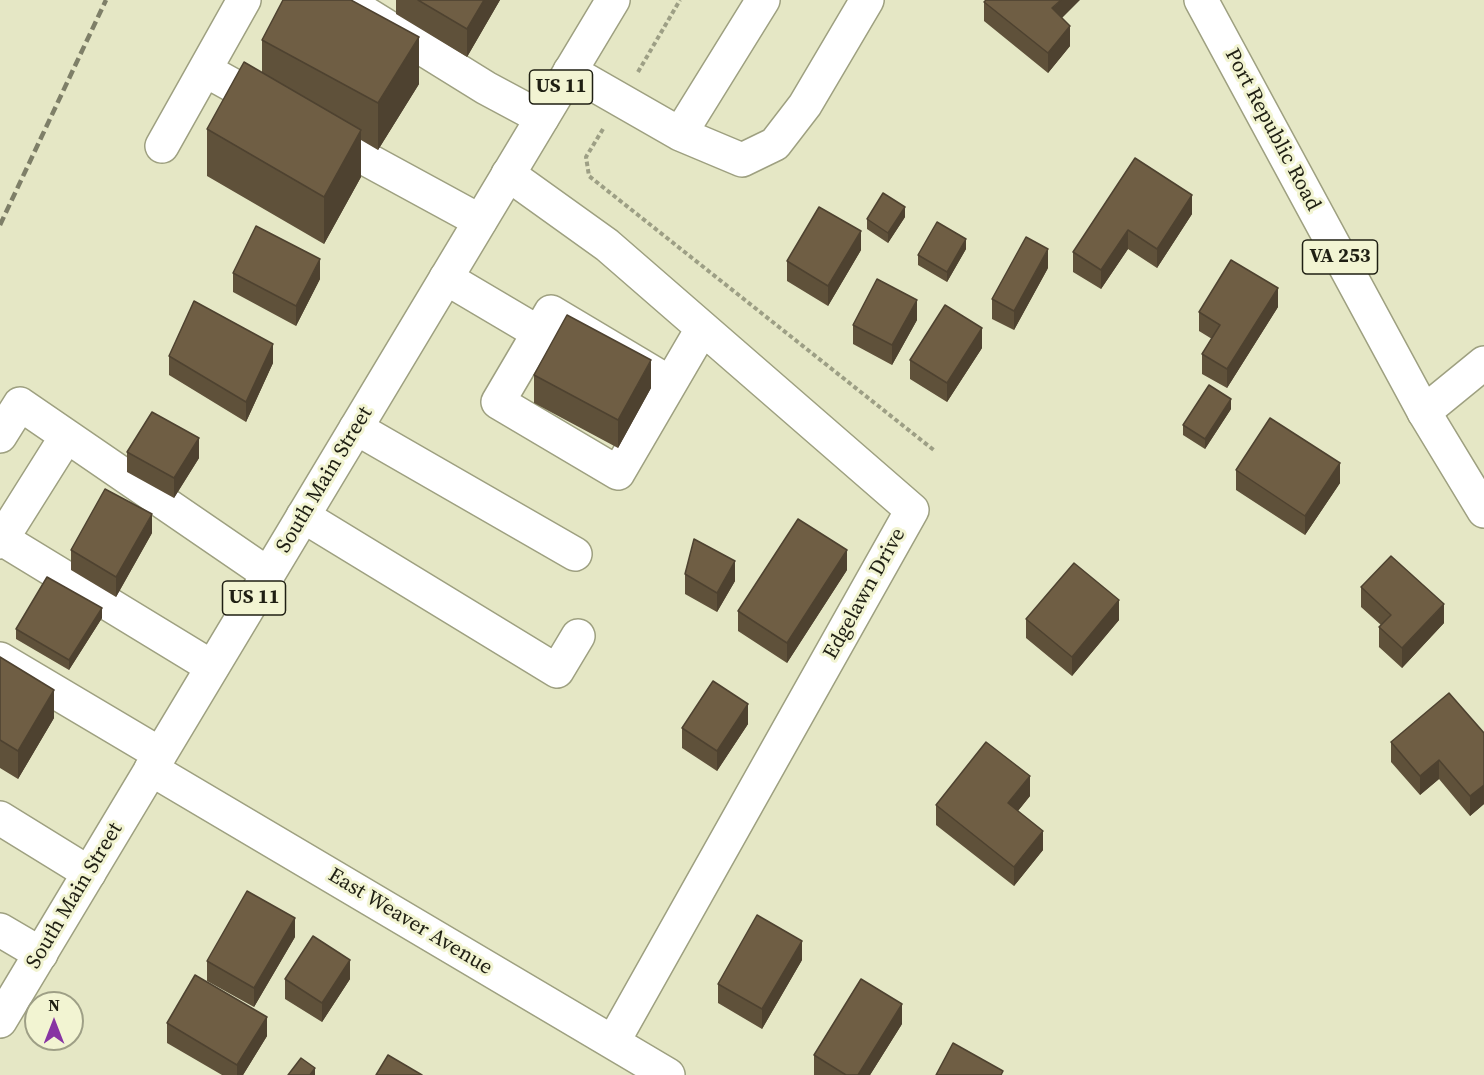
<!DOCTYPE html>
<html>
<head>
<meta charset="utf-8">
<style>
	body { margin:0 }
	#map { position:relative; width:1484px; height:1075px; overflow:hidden; background:#e5e7c5; font-family:"Source Serif 4",serif }
	canvas { display:block }
	.north { position:absolute; left:24px; top:991px; width:60px; height:60px; box-sizing:border-box; background:#f2f4d2; border:2px solid #9e9f86; border-radius:50%; rotate:0deg; font-size:16px; font-weight:700; line-height:24px; text-align:center; color:#1f1f13 }
	.north::after { content:''; display:block; margin:auto; width:21px; height:27px; background:#8734a3; clip-path:polygon(50% 0,100% 100%,50% 72%,0 100%) }
</style>
</head>
<body>
<div id="map">
<canvas width="1484" height="1075"></canvas>
<div class="north">N</div>
</div>
<script>
const context = document.querySelector('canvas').getContext('2d');
context.lineJoin = 'round';
function strokePath(path, color, width, dash) { context.strokeStyle = color; context.lineWidth = width; context.lineCap = dash ? 'butt' : 'round'; context.setLineDash(dash || []); context.stroke(path); }
function fill(path, color) { context.fillStyle = color; context.fill(path, 'evenodd'); }
function write(font, color, halo, rows, align = 'center') {
  context.font = font + ' "Source Serif 4",serif'; context.lineWidth = 6; context.setLineDash([]); context.textBaseline = 'middle'; context.strokeStyle = halo; context.fillStyle = color; for (const [text, x, y, turn = 0] of rows) {
    context.save(); context.translate(x, y); context.rotate((+turn || 0) * Math.PI / 180); context.textAlign = isNaN(turn) ? turn : align; if (halo) context.strokeText(text, 0, 0); context.fillText(text, 0, 0); context.restore();
  }
}
const path = new Path2D(`
	M 638,72 L 680,0
	M 603,129 L 586,157 L 589,176 L 935,451`);
const minor = new Path2D(`
	M 344,0 L 486,88 L 542,118
	M 205,70 L 272,107
	M 570,71 L 680,134 L 763,0
	M 680,134 L 742,160 L 775,144 L 805,105 L 867,0
	M 322,135 L 480,221
	M 162,146 L 244,0
	M 508,174 L 607,245 L 912,510 L 613,1042
	M 446,278 L 539,333
	M 670,383 L 551,312 L 498,402 L 618,473 L 702,329
	M 1424,412 L 1484,363
	M 356,428 L 575,554
	M 0,436 L 20,404 L 268,574
	M 303,516 L 557,671 L 578,636
	M 2,539 L 212,667
	M 0,542 L 66,437
	M 0,659 L 160,754
	M 151,769 L 668,1075
	M 0,818 L 89,873
	M 0,930 L 41,954`);
const major = new Path2D(`
	M 1201,0 L 1424,412 L 1484,511
	M 0,1021 L 613,0`);
const rail = new Path2D(`
	M 0,225 L 106,0`);
const wall = new Path2D(`
	M 396,0 L 500,0 L 467,57 L 396,14 Z
	M 984,2 L 1062,18 L 1070,46 L 1048,73 L 984,21 Z
	M 262,40 L 419,84 L 378,150 L 361,140 L 361,177 L 324,244 L 207,176 L 207,129 L 262,73 Z
	M 1192,195 L 1192,214 L 1157,268 L 1128,249 L 1101,289 L 1073,272 L 1073,252 Z
	M 905,217 L 888,243 L 867,229 L 867,219 Z
	M 966,249 L 947,282 L 918,265 L 918,255 Z
	M 861,250 L 828,306 L 787,281 L 787,261 Z
	M 1048,268 L 1014,330 L 992,319 L 992,299 Z
	M 233,273 L 320,279 L 296,326 L 233,292 Z
	M 1278,307 L 1227,388 L 1202,374 L 1202,354 L 1212,339 L 1199,331 L 1199,312 Z
	M 917,320 L 892,365 L 853,344 L 853,325 Z
	M 982,348 L 947,402 L 910,379 L 910,360 Z
	M 169,356 L 273,363 L 246,422 L 169,375 Z
	M 534,375 L 651,388 L 618,448 L 534,403 Z
	M 1231,409 L 1205,449 L 1183,435 L 1183,425 Z
	M 127,452 L 199,458 L 174,498 L 127,472 Z
	M 1236,470 L 1340,483 L 1305,535 L 1236,490 Z
	M 152,533 L 116,597 L 71,570 L 71,550 Z
	M 847,570 L 787,663 L 738,631 L 738,611 Z
	M 685,574 L 735,581 L 717,612 L 685,594 Z
	M 1361,587 L 1444,623 L 1402,668 L 1379,647 L 1379,627 L 1381,625 L 1361,607 Z
	M 102,618 L 69,670 L 16,639 L 16,629 Z
	M 1026,619 L 1119,620 L 1072,676 L 1026,638 Z
	M 0,657 L 54,718 L 18,779 L 0,768 Z
	M 748,724 L 717,771 L 682,748 L 682,728 Z
	M 1484,733 L 1484,804 L 1470,816 L 1439,779 L 1420,795 L 1391,762 L 1391,742 Z
	M 1030,796 L 1018,811 L 1043,850 L 1014,886 L 936,825 L 936,805 Z
	M 295,937 L 254,1007 L 207,981 L 207,961 Z
	M 802,960 L 762,1029 L 718,1003 L 718,984 Z
	M 285,979 L 350,979 L 322,1022 L 285,999 Z
	M 167,1023 L 267,1036 L 243,1075 L 222,1075 L 167,1043 Z
	M 902,1024 L 870,1075 L 814,1075 L 814,1055 Z`);
const shadedWall = new Path2D(`
	M 484,0 L 500,0 L 467,57 L 467,29 Z
	M 1061,0 L 1080,0 L 1052,28 L 1052,8 Z
	M 1070,26 L 1070,46 L 1048,73 L 1048,53 Z
	M 419,37 L 419,84 L 378,150 L 378,103 Z
	M 361,130 L 361,177 L 324,244 L 324,197 Z
	M 1192,195 L 1192,214 L 1157,268 L 1157,249 Z
	M 905,207 L 905,217 L 888,243 L 888,233 Z
	M 1128,230 L 1128,249 L 1101,289 L 1101,270 Z
	M 861,231 L 861,250 L 828,306 L 828,286 Z
	M 966,239 L 966,249 L 947,282 L 947,272 Z
	M 1048,249 L 1048,268 L 1014,330 L 1014,311 Z
	M 320,259 L 320,279 L 296,326 L 296,306 Z
	M 1278,288 L 1278,307 L 1227,388 L 1227,369 Z
	M 917,300 L 917,320 L 892,365 L 892,345 Z
	M 982,328 L 982,348 L 947,402 L 947,383 Z
	M 273,344 L 273,363 L 246,422 L 246,402 Z
	M 651,360 L 651,388 L 618,448 L 618,420 Z
	M 1231,399 L 1231,409 L 1205,449 L 1205,439 Z
	M 199,438 L 199,458 L 174,498 L 174,478 Z
	M 1340,463 L 1340,483 L 1305,535 L 1305,516 Z
	M 152,514 L 152,533 L 116,597 L 116,577 Z
	M 847,550 L 847,570 L 787,663 L 787,643 Z
	M 735,561 L 735,581 L 717,612 L 717,593 Z
	M 1119,600 L 1119,620 L 1072,676 L 1072,657 Z
	M 1444,604 L 1444,623 L 1402,668 L 1402,648 Z
	M 102,608 L 102,618 L 69,670 L 69,660 Z
	M 54,690 L 54,718 L 18,779 L 18,751 Z
	M 748,704 L 748,724 L 717,771 L 717,751 Z
	M 1439,760 L 1439,779 L 1420,795 L 1420,776 Z
	M 1030,776 L 1030,796 L 1008,823 L 1008,803 Z
	M 1484,785 L 1484,804 L 1470,816 L 1470,796 Z
	M 1043,831 L 1043,850 L 1014,886 L 1014,867 Z
	M 295,918 L 295,937 L 254,1007 L 254,988 Z
	M 802,941 L 802,960 L 762,1029 L 762,1009 Z
	M 350,960 L 350,979 L 322,1022 L 322,1003 Z
	M 902,1004 L 902,1024 L 870,1075 L 858,1075 Z
	M 267,1017 L 267,1036 L 243,1075 L 237,1075 L 237,1065 Z
	M 315,1068 L 315,1075 L 310,1075 Z`);
const building = new Path2D(`
	M 283,0 L 351,0 L 419,37 L 378,103 L 262,40 Z
	M 418,0 L 484,0 L 467,29 Z
	M 986,0 L 1061,0 L 1052,8 L 1070,26 L 1048,53 L 984,2 Z
	M 244,62 L 361,130 L 324,197 L 207,129 Z
	M 1135,158 L 1192,195 L 1157,249 L 1128,230 L 1101,270 L 1073,252 Z
	M 883,193 L 905,207 L 888,233 L 867,219 Z
	M 819,207 L 861,231 L 828,286 L 787,261 Z
	M 937,222 L 966,239 L 947,272 L 918,255 Z
	M 256,226 L 320,259 L 296,306 L 233,273 Z
	M 1026,237 L 1048,249 L 1014,311 L 992,299 Z
	M 1231,260 L 1278,288 L 1227,369 L 1202,354 L 1220,325 L 1199,312 Z
	M 877,279 L 917,300 L 892,345 L 853,325 Z
	M 194,301 L 273,344 L 246,402 L 169,356 Z
	M 945,305 L 982,328 L 947,383 L 910,360 Z
	M 567,315 L 651,360 L 618,420 L 534,375 Z
	M 1209,385 L 1231,399 L 1205,439 L 1183,425 Z
	M 152,412 L 199,438 L 174,478 L 127,452 Z
	M 1270,418 L 1340,463 L 1305,516 L 1236,470 Z
	M 105,489 L 152,514 L 116,577 L 71,550 Z
	M 798,519 L 847,550 L 787,643 L 738,611 Z
	M 694,539 L 735,561 L 717,593 L 685,574 Z
	M 1391,556 L 1444,604 L 1402,648 L 1379,627 L 1391,615 L 1361,587 Z
	M 1074,563 L 1119,600 L 1072,657 L 1026,619 Z
	M 47,577 L 102,608 L 69,660 L 16,629 Z
	M 0,657 L 54,690 L 18,751 L 0,740 Z
	M 713,681 L 748,704 L 717,751 L 682,728 Z
	M 1449,693 L 1484,733 L 1484,785 L 1470,796 L 1439,760 L 1420,776 L 1391,742 Z
	M 986,742 L 1030,776 L 1008,803 L 1043,831 L 1014,867 L 936,805 Z
	M 247,891 L 295,918 L 254,988 L 207,961 Z
	M 757,915 L 802,941 L 762,1009 L 718,984 Z
	M 313,936 L 350,960 L 322,1003 L 285,979 Z
	M 195,975 L 267,1017 L 237,1065 L 167,1023 Z
	M 861,979 L 902,1004 L 858,1075 L 846,1075 L 814,1055 Z
	M 953,1043 L 1003,1071 L 1001,1075 L 936,1075 Z
	M 388,1055 L 422,1075 L 376,1075 Z
	M 301,1058 L 315,1068 L 310,1075 L 288,1075 Z`);
const shields = [
	[561,87,63],
	[1340,257,75],
	[254,598,63]
];
const shieldNames = [
	["US 11",561,87],
	["VA 253",1340,257],
	["US 11",254,598]
];
const streetNames = [
	["Port Republic Road",1272,130,62],
	["South Main Street",325,480,-59],
	["Edgelawn Drive",865,594,-61],
	["South Main Street",75,896,-59],
	["East Weaver Avenue",410,922,31]
];
strokePath(minor, '#9ea080', 36);
strokePath(major, '#9ea080', 36);
strokePath(path, '#9d9f85', 4, [4.5, 3]);
strokePath(minor, '#fff', 33);
strokePath(major, '#fff', 33);
strokePath(rail, '#7e7f68', 4.5, [9, 4.5]);
fill(wall, '#5f513a');
fill(shadedWall, '#4e4230');
fill(building, '#6f5e44');
strokePath(building, '#4e4230', 1.5);
for (const [x, y, w] of shields) { const box = new Path2D(); box.roundRect(x - w / 2, y - 17, w, 34, 4.5); context.fillStyle = '#f2f4d2'; context.fill(box); strokePath(box, '#1f1f13', 1.5); }
write('bold 20px', '#1f1f13', null, shieldNames);
write('21px', '#1f1f13', '#f2f4d2', streetNames);
</script>
</body>
</html>
